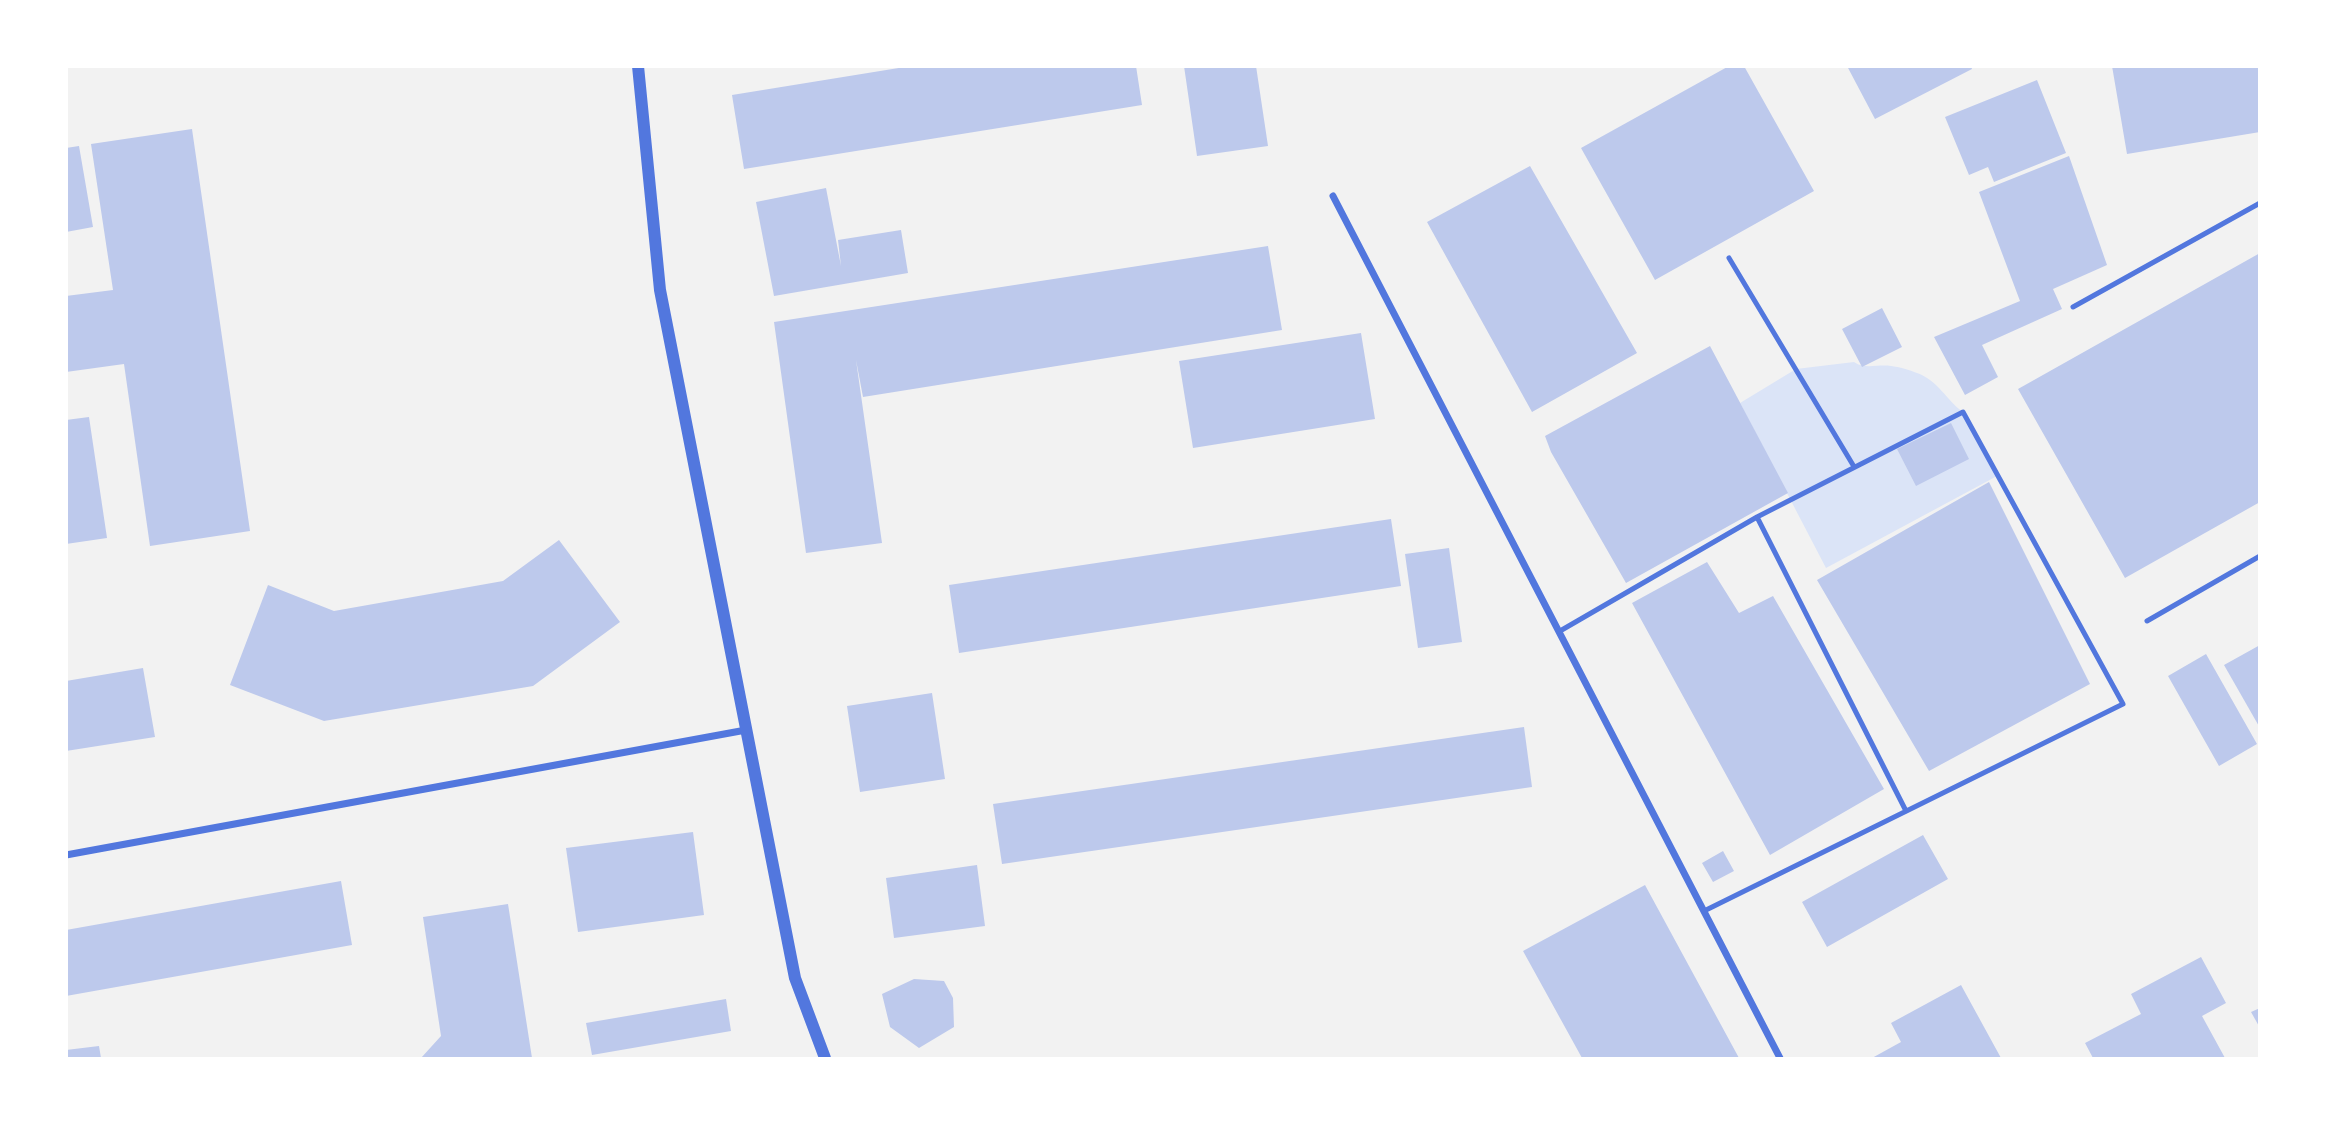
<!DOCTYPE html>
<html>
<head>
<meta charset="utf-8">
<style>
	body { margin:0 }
	#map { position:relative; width:2326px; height:1125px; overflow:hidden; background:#f2f2f2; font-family:"Noto Sans",sans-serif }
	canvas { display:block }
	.frame { position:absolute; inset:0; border:68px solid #fff; pointer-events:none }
</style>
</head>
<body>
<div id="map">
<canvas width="2326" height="1125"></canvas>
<div class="frame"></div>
</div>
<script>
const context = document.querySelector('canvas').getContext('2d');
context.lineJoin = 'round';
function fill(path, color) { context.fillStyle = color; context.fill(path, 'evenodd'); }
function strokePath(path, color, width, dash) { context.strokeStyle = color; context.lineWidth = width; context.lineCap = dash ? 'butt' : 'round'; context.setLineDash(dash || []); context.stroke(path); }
const green = new Path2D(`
	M 1854,362 C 1866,370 1877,364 1891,366 C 1899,367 1910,370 1917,373 C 1939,381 1945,399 1963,412 L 1997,476 L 1826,568 L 1740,403 L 1796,369 Z`);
const building = new Path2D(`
	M 911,66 L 1136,66 L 1142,105 L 744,169 L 732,95 Z
	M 1184,66 L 1256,66 L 1268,146 L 1197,156 Z
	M 1729,66 L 1744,66 L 1814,191 L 1655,280 L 1581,148 Z
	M 1847,66 L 1971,66 L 1972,69 L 1875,119 Z
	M 2112,66 L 2260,66 L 2260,132 L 2127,154 Z
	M 2037,80 L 2066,153 L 1994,182 L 1988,167 L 1969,175 L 1945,117 Z
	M 192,129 L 250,531 L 150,546 L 124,364 L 66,372 L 66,296 L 113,290 L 91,144 Z
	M 79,146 L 93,227 L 66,232 L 66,148 Z
	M 2069,156 L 2107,265 L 2053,289 L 2062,309 L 1982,345 L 1998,377 L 1965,395 L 1934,337 L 2020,301 L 1979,192 Z
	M 1530,166 L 1637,353 L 1532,412 L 1427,222 Z
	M 826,188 L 841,266 L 838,240 L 901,230 L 908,273 L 774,296 L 756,202 Z
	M 1268,246 L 1282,330 L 863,397 L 856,360 L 882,543 L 806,553 L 774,322 Z
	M 2260,253 L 2260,502 L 2125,578 L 2018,389 Z
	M 1882,308 L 1902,347 L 1862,367 L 1842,329 Z
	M 1361,333 L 1375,419 L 1193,448 L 1179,361 Z
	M 1710,346 L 1788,493 L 1626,583 L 1551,452 L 1545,436 Z
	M 89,417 L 107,538 L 66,544 L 66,420 Z
	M 1951,423 L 1969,459 L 1916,486 L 1897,449 Z
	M 1989,482 L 2090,684 L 1929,771 L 1817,580 Z
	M 1391,519 L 1401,586 L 959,653 L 949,585 Z
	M 559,540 L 620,622 L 533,686 L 324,721 L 230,685 L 268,585 L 334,611 L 503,581 Z
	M 1449,548 L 1462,642 L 1418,648 L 1405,554 Z
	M 1707,562 L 1739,613 L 1773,596 L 1884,789 L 1770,855 L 1632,603 Z
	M 2260,645 L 2260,728 L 2224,665 Z
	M 2206,654 L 2257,744 L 2219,766 L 2168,676 Z
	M 143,668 L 155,737 L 66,751 L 66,681 Z
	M 932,693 L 945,779 L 860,792 L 847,706 Z
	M 1524,727 L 1532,787 L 1002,864 L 993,804 Z
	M 693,832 L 704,915 L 578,932 L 566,848 Z
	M 1923,835 L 1948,879 L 1827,947 L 1802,902 Z
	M 1723,851 L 1734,871 L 1713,882 L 1702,863 Z
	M 977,865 L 985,926 L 894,938 L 886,878 Z
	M 341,881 L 352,945 L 66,996 L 66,930 Z
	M 1645,885 L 1739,1058 L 1582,1058 L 1523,951 Z
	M 508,904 L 532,1058 L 421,1058 L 441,1036 L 423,917 Z
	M 2201,957 L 2226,1003 L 2202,1016 L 2225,1058 L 2093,1058 L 2085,1043 L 2141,1014 L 2131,994 Z
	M 914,979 L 944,981 L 953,998 L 954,1027 L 919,1048 L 890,1027 L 882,994 Z
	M 1961,985 L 2001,1058 L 1872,1058 L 1901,1042 L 1891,1023 Z
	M 726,999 L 731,1031 L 592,1055 L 586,1023 Z
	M 2260,1008 L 2260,1028 L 2251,1012 Z
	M 99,1046 L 101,1058 L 66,1058 L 66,1050 Z`);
const service = new Path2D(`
	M 1729,258 L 1853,465
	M 2073,307 L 2260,203
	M 2147,621 L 2260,556
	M 1560,631 L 1757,517
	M 1704,911 L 2123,704 L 1963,412 L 1757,517 L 1906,811`);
const minor = new Path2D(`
	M 1333,196 L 1780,1058
	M 66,855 L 746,730`);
const tertiary = new Path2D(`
	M 638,66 L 660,290 L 795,978 L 825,1058`);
fill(green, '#dbe4f7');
fill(building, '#bdc9ec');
strokePath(service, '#5277de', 5);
strokePath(minor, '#5277de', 7);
strokePath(tertiary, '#5277de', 12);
</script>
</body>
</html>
